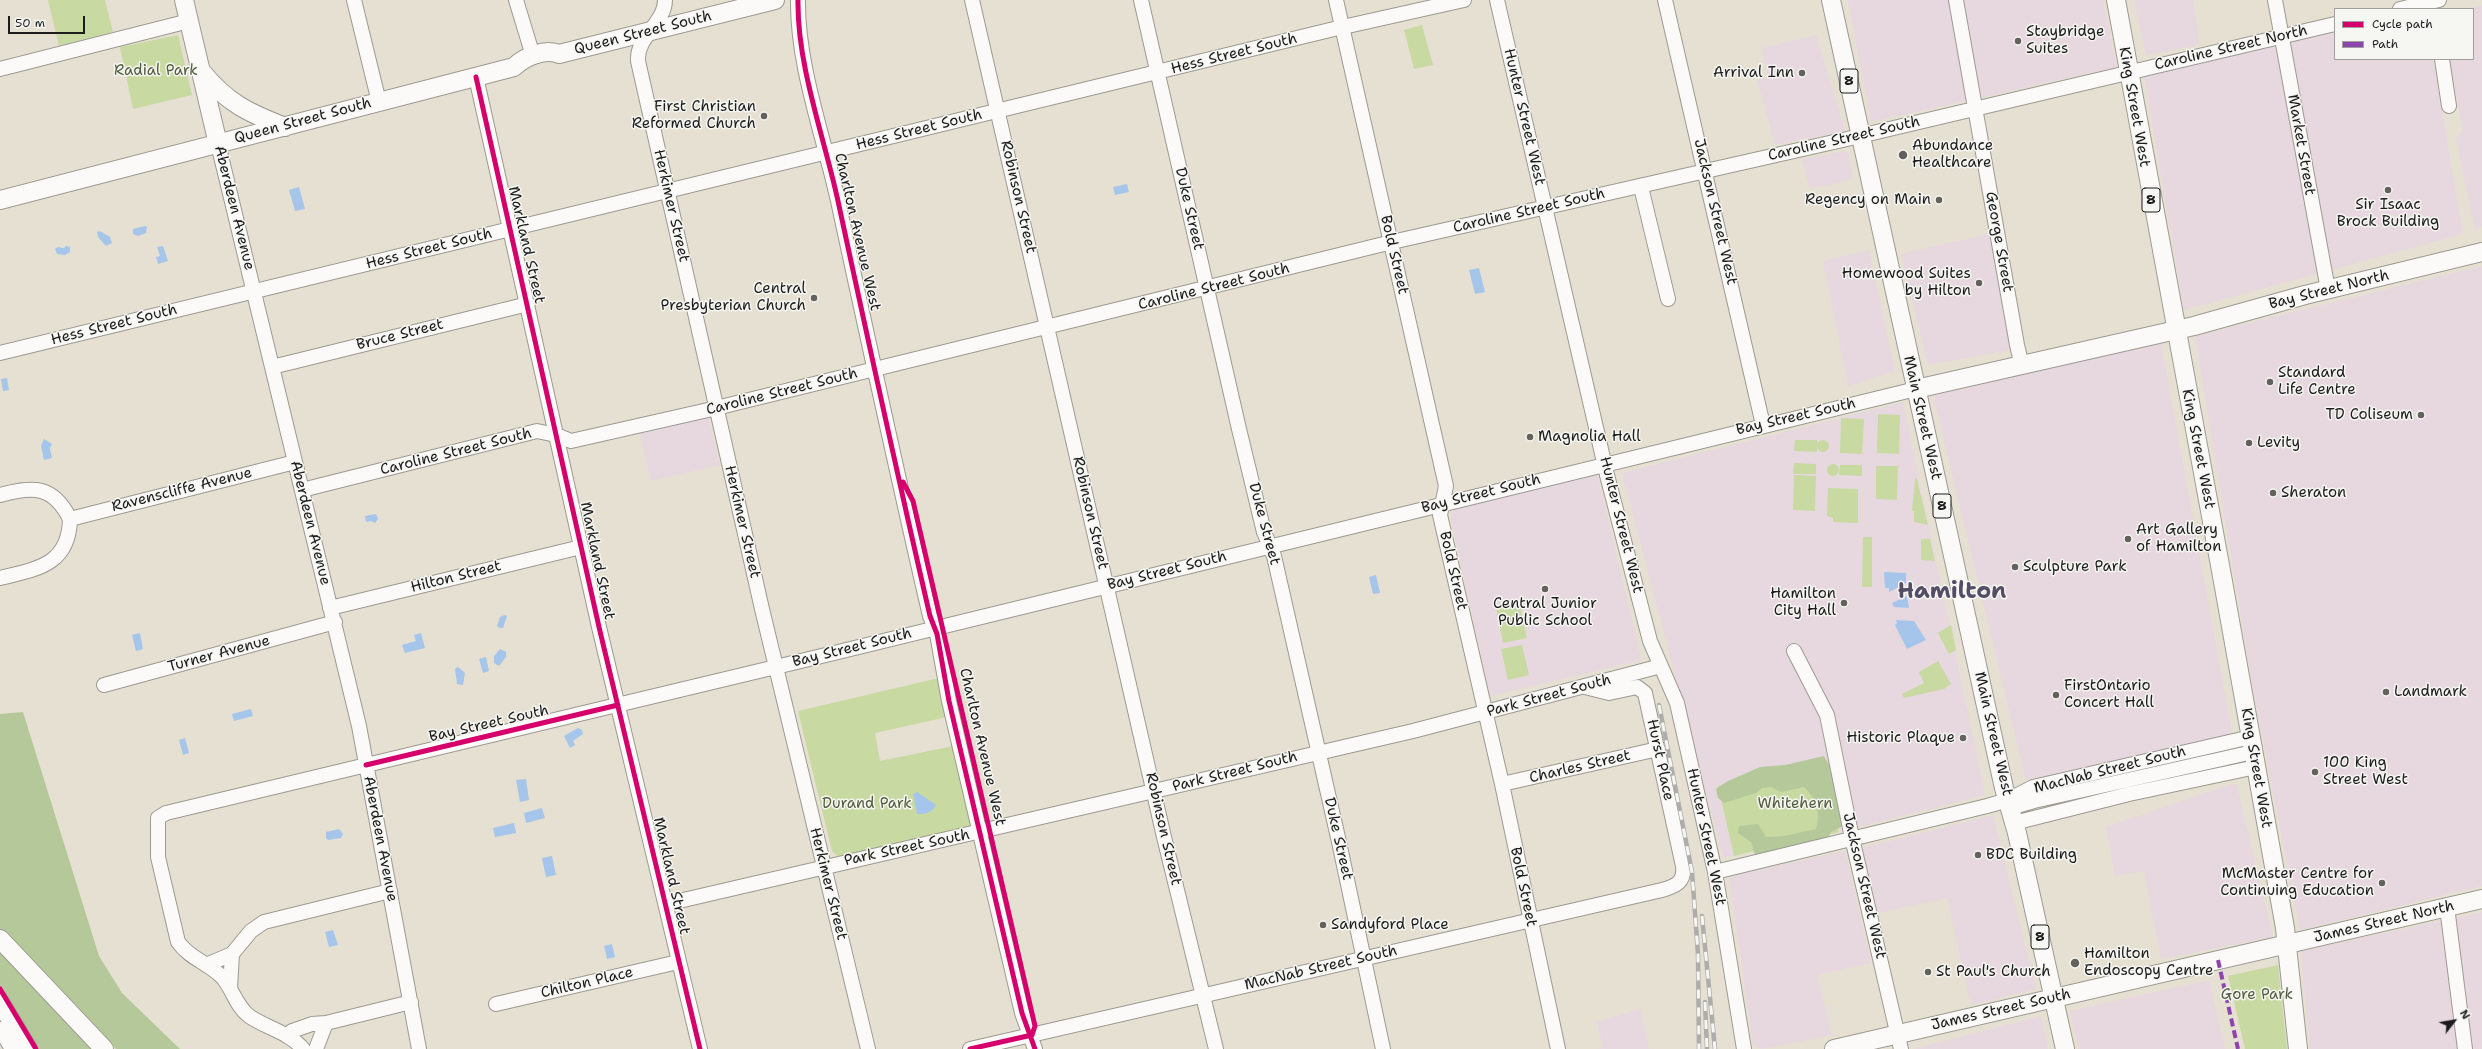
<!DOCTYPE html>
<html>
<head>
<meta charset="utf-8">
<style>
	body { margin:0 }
	#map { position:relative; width:2482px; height:1049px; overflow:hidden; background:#e5e0d1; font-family:"Shantell Sans",sans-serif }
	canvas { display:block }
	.legend { position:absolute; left:2334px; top:8px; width:140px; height:52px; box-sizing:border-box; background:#f6f6f2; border:1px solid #9f9f9c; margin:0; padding:5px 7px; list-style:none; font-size:12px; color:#1c1c1c }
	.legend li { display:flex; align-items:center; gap:8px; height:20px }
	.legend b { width:20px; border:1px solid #9f9f9c }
	.north { position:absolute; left:2434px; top:1001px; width:40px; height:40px; -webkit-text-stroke:3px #f6f6f2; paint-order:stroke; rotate:59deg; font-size:11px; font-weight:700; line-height:16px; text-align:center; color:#1c1c1c }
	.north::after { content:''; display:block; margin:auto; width:14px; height:18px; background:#1c1c1c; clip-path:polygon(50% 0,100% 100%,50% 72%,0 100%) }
	.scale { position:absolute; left:8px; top:16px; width:77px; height:18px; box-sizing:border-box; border:2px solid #1c1c1c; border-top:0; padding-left:5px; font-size:12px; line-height:14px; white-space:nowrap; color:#1c1c1c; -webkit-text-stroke:3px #f6f6f2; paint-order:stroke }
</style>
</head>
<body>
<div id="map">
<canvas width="2482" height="1049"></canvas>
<ul class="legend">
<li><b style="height:5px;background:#d6006c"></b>Cycle path</li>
<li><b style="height:5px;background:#8e44ad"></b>Path</li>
</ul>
<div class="north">N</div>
<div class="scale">50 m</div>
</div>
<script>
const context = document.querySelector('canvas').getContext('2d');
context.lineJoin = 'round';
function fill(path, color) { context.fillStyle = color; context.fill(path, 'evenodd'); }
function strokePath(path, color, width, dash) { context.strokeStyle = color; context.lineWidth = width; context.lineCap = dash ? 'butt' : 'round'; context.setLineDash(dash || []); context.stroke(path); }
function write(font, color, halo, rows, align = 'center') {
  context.font = font + ' "Shantell Sans",sans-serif'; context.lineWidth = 3; context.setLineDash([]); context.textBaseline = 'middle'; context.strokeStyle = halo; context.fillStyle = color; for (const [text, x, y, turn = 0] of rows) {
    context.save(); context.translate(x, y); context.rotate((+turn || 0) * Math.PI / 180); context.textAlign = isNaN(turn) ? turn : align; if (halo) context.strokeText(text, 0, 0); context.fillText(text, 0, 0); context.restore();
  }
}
const built = new Path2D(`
	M 1848,0 L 2103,0 L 2117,67 L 1871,122 Z
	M 2134,0 L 2193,0 L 2200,45 L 2146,55 Z
	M 2482,5 L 2482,227 L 2475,229 L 2456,139 L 2463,130 L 2449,59 L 2473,59 L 2473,9 L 2466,9 Z
	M 2335,32 L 2335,59 L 2433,59 L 2463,234 L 2184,310 L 2144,75 Z
	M 1816,35 L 1845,131 L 1775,145 L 1757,79 L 1768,78 L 1762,48 Z
	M 1848,151 L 1853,179 L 1810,189 L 1802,159 Z
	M 1989,234 L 2010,350 L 1928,365 L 1901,254 Z
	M 1869,250 L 1895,371 L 1848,386 L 1823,261 Z
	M 2482,266 L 2482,886 L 2300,930 L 2252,684 L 2195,336 Z
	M 2161,343 L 2233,738 L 2026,780 L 1932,391 Z
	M 1903,402 L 1985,795 L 1839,832 L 1824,758 L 1718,786 L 1734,856 L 1723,857 L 1622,473 Z
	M 708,417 L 720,465 L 651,481 L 640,434 Z
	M 1597,473 L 1641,659 L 1638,661 L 1490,696 L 1451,520 L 1454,507 Z
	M 2236,783 L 2273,937 L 2161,959 L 2144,871 L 2115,876 L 2106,827 Z
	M 1993,815 L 2036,989 L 1971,1005 L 1947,898 L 1878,913 L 1862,848 Z
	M 1845,851 L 1871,963 L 1817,975 L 1831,1031 L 1834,1035 L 1761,1049 L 1753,1044 L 1729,876 Z
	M 2482,912 L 2482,1049 L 2310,1049 L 2301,951 Z
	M 2209,980 L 2225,1049 L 2079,1049 L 2070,1011 Z
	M 1640,1009 L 1649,1049 L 1596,1049 L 1603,1048 L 1597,1022 Z
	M 2041,1016 L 2048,1049 L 1914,1049 Z`);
const green = new Path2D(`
	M 48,0 L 105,0 L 113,32 L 59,46 Z
	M 1422,25 L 1433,65 L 1414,69 L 1404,30 Z
	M 178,35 L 192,95 L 133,109 L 120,47 Z
	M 1878,414 L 1900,415 L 1899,454 L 1877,453 Z
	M 1841,418 L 1864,419 L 1862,454 L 1840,453 Z
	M 1795,440 L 1817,440 L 1817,452 L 1794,451 Z
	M1817 446a6 6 0 1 1 12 0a6 6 0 1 1-12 0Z
	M 1794,463 L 1816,464 L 1816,474 L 1793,474 Z
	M1827 470a6 6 0 1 1 12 0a6 6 0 1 1-12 0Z
	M 1840,465 L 1862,465 L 1862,476 L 1839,475 Z
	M 1876,466 L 1898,466 L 1897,500 L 1876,499 Z
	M 1794,475 L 1816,476 L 1815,511 L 1793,510 Z
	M 1915,478 L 1917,479 L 1928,525 L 1914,522 L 1914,511 L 1912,511 Z
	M 1828,488 L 1858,489 L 1858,523 L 1833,522 L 1833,518 L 1827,516 Z
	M 1863,537 L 1872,537 L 1872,587 L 1862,587 Z
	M 1921,539 L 1930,539 L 1935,561 L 1921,560 Z
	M 1519,601 L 1527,638 L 1503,643 L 1496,607 Z
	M 1951,625 L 1956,650 L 1949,654 L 1938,633 Z
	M 1522,645 L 1529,675 L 1508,680 L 1501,649 Z
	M 1938,661 L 1951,684 L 1944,689 L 1904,698 L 1902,694 L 1924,683 L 1919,672 Z
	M 939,678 L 947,717 L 875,733 L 880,761 L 953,746 L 972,826 L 840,858 L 832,851 L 798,711 Z
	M 1824,758 L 1839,832 L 1734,856 L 1718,786 Z
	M 2278,965 L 2287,1049 L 2245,1049 L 2228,976 Z`);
const forest = new Path2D(`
	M 23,712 L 99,956 L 122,993 L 180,1049 L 116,1049 L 0,929 L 0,714 Z
	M 1824,756 L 1833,772 L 1843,826 L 1831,832 L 1827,840 L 1755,855 L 1751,842 L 1738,833 L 1739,826 L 1758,824 L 1766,837 L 1784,836 L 1816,829 C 1821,813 1816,798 1804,787 L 1781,792 L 1771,787 L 1762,788 L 1756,793 L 1724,803 L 1718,798 L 1716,789 L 1728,781 L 1760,767 L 1785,765 Z
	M 0,946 L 97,1049 L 39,1049 L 0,985 Z`);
const water = new Path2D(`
	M 1127,184 L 1129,192 L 1115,195 L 1113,187 Z
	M 299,187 L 305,209 L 295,211 L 289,190 Z
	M 145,226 L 147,227 L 146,233 L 138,236 L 133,234 L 133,229 Z
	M 100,231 L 110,237 L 112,243 L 106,246 L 98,237 L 97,232 Z
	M 66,246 L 70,247 L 70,252 L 65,255 L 57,254 L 55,249 L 58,247 L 64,248 Z
	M 163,246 L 168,261 L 158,264 L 156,257 L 160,256 L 157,247 Z
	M 1479,268 L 1485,292 L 1475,294 L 1469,270 Z
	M 7,378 L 9,390 L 3,391 L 1,379 Z
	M 44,439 L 52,444 L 50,448 L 52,458 L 44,460 L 41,446 Z
	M 376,514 L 378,519 L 375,523 L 371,521 L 366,522 L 365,516 Z
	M 1884,572 L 1906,573 L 1906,583 L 1889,592 L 1889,588 L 1885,588 Z
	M 1376,575 L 1380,593 L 1373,594 L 1369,577 Z
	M 1907,596 L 1909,608 L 1894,607 L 1892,603 Z
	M 505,615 L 507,616 L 503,628 L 500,628 L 497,626 L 500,617 Z
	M 1896,620 L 1914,621 L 1926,640 L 1907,649 L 1895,625 L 1897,623 Z
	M 140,633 L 143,649 L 136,651 L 132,635 Z
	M 421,633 L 425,648 L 405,653 L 402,645 L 416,641 L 414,635 Z
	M 500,649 L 506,652 L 506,657 L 499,666 L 494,663 L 494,656 Z
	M 486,657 L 489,671 L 483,673 L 479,659 Z
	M 458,667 L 465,673 L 463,685 L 457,684 L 455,669 Z
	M 251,709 L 253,716 L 234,721 L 232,714 Z
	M 578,728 L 582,730 L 583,734 L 573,741 L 575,745 L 570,748 L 564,736 Z
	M 185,738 L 189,753 L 183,755 L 179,740 Z
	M 526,779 L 529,800 L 520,802 L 516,780 Z
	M 917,792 L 936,805 C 932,813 926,814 917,814 L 913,794 Z
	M 542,808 L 545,818 L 526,823 L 524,813 Z
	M 514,823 L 516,833 L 495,837 L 493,828 Z
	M 339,829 L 343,834 L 341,838 L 328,840 L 326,838 L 326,832 Z
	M 552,856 L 556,875 L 546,877 L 542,858 Z
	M 333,930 L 338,945 L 329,947 L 325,932 Z
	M 612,944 L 615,957 L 607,959 L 604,946 Z`);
const minor = new Path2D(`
	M 354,0 L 379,102
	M 516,0 L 533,56
	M 665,0 C 665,23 636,37 638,61 L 762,609 L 868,1049
	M 798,0 C 797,65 824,137 838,201 C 868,340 898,478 930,616 L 937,634 L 949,701 L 1022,1013 L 1035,1049
	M 972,0 L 1164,837 L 1216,1049
	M 1141,0 L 1239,429 L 1264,532 L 1274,556 L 1339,842 L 1383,1049
	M 1336,0 L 1446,486 L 1440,515 L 1502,784 L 1558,1049
	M 1497,0 L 1607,475 L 1650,641 L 1677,703 L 1715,872 L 1744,1049
	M 1665,0 L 1763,425
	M 1956,0 L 2017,345 L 2022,366
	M 2275,0 L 2328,290
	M 2400,9 L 2439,0
	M 2442,59 L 2449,106
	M 0,69 L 189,21
	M 476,77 L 599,627 L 700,1049
	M 218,144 L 359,726 L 419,1049
	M 1641,187 L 1668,299
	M 0,353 L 1334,29 L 1464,0
	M 272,367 L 528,304
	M 302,490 L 537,431 L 556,435 L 571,441 L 708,410 L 1392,242 L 1847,139 L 2335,24
	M 0,495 C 33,486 53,485 70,519 C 69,565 37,569 0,578
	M 70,519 L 295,462
	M 330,608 L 581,547
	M 1794,651 L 1827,715 L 1852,838 L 1901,1049
	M 104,685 L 335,622
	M 1502,784 L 1658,749
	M 2010,808 L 2034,801 L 2253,752
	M 2014,823 L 2129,794 L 2256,767
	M 1715,872 L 1987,806 L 2008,800 L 2033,787 L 2251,737
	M 666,904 L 1413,731 L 1661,666
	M 2447,907 L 2465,1049
	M 206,965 L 232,954 L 251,931 L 264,922 L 390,891
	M 230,988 L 232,954
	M 496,1004 L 678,962
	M 0,1029 L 12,1049
	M 287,1036 L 292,1031 L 312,1024 L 326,1023 L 411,1002
	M 303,1049 C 289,1032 266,1028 249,1016 C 236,1006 233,990 223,978 C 209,963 190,959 178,942 L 158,857 L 158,818 L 166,813 L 830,654 L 1916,389
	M 316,1049 L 326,1023
	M 970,1049 L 1662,890 C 1676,886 1685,882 1683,866 L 1645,693 L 1637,687 L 1609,693 L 1585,687`);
const major = new Path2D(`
	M 184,0 L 218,144
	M 1831,0 L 2004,788 L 2017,833 L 2065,1049
	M 2116,0 L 2222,576 L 2285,928 L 2298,1049
	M 202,72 C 227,103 249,113 285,127
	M 0,200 L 514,67 C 524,57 545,48 559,54 L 775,0
	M 1916,389 L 2194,326 L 2305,295 L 2482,252
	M 0,939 L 104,1049
	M 0,1002 L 28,1049
	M 1834,1049 L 2482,899`);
const rail = new Path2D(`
	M 1659,705 L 1692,872 L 1698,954 L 1699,1049
	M 1702,916 L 1715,1049
	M 1705,1002 L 1707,1049`);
const quiet = new Path2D(`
	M 2218,960 L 2238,1049`);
const cycleway = new Path2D(`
	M 798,0 C 797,65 824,137 838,201 C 868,340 898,478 930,616 L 937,634 L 949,701 L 1022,1013 L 1035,1049
	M 476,77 L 599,627 L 700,1049
	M 903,482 L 913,501 L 1035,1026 L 1032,1035
	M 366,765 L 618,705
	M 0,989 L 36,1049
	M 970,1049 L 1032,1035`);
const markers = [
	[2018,41,4,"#62615b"],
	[1802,73,4,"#62615b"],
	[764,116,4,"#62615b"],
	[1903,155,5,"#62615b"],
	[2388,190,4,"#62615b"],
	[1939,200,4,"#62615b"],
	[1979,283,4,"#62615b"],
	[814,298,4,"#62615b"],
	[2270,382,4,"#62615b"],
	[2421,415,4,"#62615b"],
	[1530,437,4,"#62615b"],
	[2249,443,4,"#62615b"],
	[2273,493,4,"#62615b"],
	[2128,539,4,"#62615b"],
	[2015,567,4,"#62615b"],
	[1545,589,4,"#62615b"],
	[1844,603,4,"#62615b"],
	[2386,692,4,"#62615b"],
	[2056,695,4,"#62615b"],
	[1963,738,4,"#62615b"],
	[2315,772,4,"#62615b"],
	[1978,855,4,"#62615b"],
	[2382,883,4,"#62615b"],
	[1323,925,4,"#62615b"],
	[2075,963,5,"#62615b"],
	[1928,972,4,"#62615b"]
];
const shields = [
	[1849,81,18],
	[2151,200,18],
	[1942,506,18],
	[2040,937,18]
];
const shieldNames = [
	["8",1849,81],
	["8",2151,200],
	["8",1942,506],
	["8",2040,937]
];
const poiNames = [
	["Staybridge",2026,32],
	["Suites",2026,49],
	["Arrival Inn",1794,73,"right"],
	["First Christian",756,107,"right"],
	["Reformed Church",756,124,"right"],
	["Abundance",1912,146],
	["Healthcare",1912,163],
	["Regency on Main",1931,200,"right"],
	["Sir Isaac",2388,205,"center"],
	["Brock Building",2388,222,"center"],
	["Homewood Suites",1971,274,"right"],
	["by Hilton",1971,291,"right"],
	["Central",806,289,"right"],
	["Presbyterian Church",806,306,"right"],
	["Standard",2278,373],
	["Life Centre",2278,390],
	["TD Coliseum",2413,415,"right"],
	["Magnolia Hall",1538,437],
	["Levity",2257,443],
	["Sheraton",2281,493],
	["Art Gallery",2136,530],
	["of Hamilton",2136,547],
	["Sculpture Park",2023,567],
	["Hamilton",1836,594,"right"],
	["City Hall",1836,611,"right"],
	["Central Junior",1545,604,"center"],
	["Public School",1545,621,"center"],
	["FirstOntario",2064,686],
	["Concert Hall",2064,703],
	["Landmark",2394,692],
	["Historic Plaque",1955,738,"right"],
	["100 King",2323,763],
	["Street West",2323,780],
	["BDC Building",1986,855],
	["McMaster Centre for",2374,874,"right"],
	["Continuing Education",2374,891,"right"],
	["Sandyford Place",1331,925],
	["Hamilton",2084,954],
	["Endoscopy Centre",2084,971],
	["St Paul's Church",1936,972]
];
const streetNames = [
	["Queen Street South",643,33,-14],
	["Caroline Street North",2231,48,-13],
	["Hess Street South",1234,54,-14],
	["King Street West",2134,107,80],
	["Hunter Street West",1524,117,77],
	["Queen Street South",303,121,-15],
	["Hess Street South",919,130,-14],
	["Caroline Street South",1844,139,-13],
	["Market Street",2301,145,80],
	["Robinson Street",1018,197,77],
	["Herkimer Street",671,206,77],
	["Aberdeen Avenue",234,208,76],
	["Duke Street",1189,209,77],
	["Caroline Street South",1529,211,-13],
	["Jackson Street West",1715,212,77],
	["Charlton Avenue West",857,232,77],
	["George Street",1999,242,80],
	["Markland Street",526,245,77],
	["Hess Street South",429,249,-14],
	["Bold Street",1394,255,77],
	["Caroline Street South",1214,287,-14],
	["Bay Street North",2329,290,-14],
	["Hess Street South",114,325,-14],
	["Bruce Street",400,335,-14],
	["Caroline Street South",782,392,-14],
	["Bay Street South",1796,417,-13],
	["Main Street West",1922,418,77],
	["King Street West",2198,449,79],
	["Caroline Street South",456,452,-14],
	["Ravenscliffe Avenue",182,490,-14],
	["Bay Street South",1481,494,-14],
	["Robinson Street",1090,513,77],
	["Herkimer Street",742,522,77],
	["Aberdeen Avenue",310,523,76],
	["Duke Street",1264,524,75],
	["Hunter Street West",1621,525,76],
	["Markland Street",597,561,78],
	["Bay Street South",1167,571,-14],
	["Bold Street",1453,571,77],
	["Hilton Street",456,577,-14],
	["Bay Street South",852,648,-14],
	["Turner Avenue",219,654,-15],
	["Park Street South",1549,696,-15],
	["Bay Street South",489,724,-13],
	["Main Street West",1993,734,77],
	["Charlton Avenue West",982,747,77],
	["Hurst Place",1660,760,78],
	["Charles Street",1580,767,-13],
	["King Street West",2256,768,80],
	["MacNab Street South",2110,770,-14],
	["Park Street South",1235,772,-14],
	["Robinson Street",1163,829,77],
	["Hunter Street West",1706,837,78],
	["Aberdeen Avenue",380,839,79],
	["Duke Street",1338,839,77],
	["Park Street South",907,848,-12],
	["Markland Street",671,876,77],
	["Herkimer Street",828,884,76],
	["Jackson Street West",1864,886,77],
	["Bold Street",1523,887,78],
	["James Street North",2384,922,-13],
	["MacNab Street South",1321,968,-13],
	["Chilton Place",587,983,-13],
	["James Street South",2001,1010,-13]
];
const parkNames = [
	["Radial Park",156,71],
	["Durand Park",867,804],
	["Whitehern",1795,804],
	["Gore Park",2257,995]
];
const townNames = [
	["Hamilton",1952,592]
];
fill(built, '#e7d8e0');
fill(green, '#c8d9a2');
fill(forest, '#b4c899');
fill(water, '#a5c5ea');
strokePath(minor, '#9c9a91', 16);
strokePath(major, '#9c9a91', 20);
strokePath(minor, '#fbfaf8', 14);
strokePath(major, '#fbfaf8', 18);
strokePath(rail, '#aeadab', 4.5);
strokePath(rail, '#f6f6f2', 3, [9]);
strokePath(quiet, '#8e44ad', 4, [8, 4]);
strokePath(cycleway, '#d6006c', 5);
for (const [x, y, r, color] of markers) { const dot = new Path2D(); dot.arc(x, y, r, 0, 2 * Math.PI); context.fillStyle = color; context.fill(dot); strokePath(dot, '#f6f6f2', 1.5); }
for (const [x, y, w] of shields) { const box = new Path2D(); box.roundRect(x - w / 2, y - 12, w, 24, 3); context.fillStyle = '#f6f6f2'; context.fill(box); strokePath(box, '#1c1c1c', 1); }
write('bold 14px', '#1c1c1c', null, shieldNames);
write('15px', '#1c1c1c', '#f6f6f2', poiNames, 'left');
write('15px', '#1c1c1c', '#f6f6f2', streetNames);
write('15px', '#505c3d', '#f6f6f2', parkNames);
write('bold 23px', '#534e66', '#f6f6f2', townNames);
</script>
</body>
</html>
